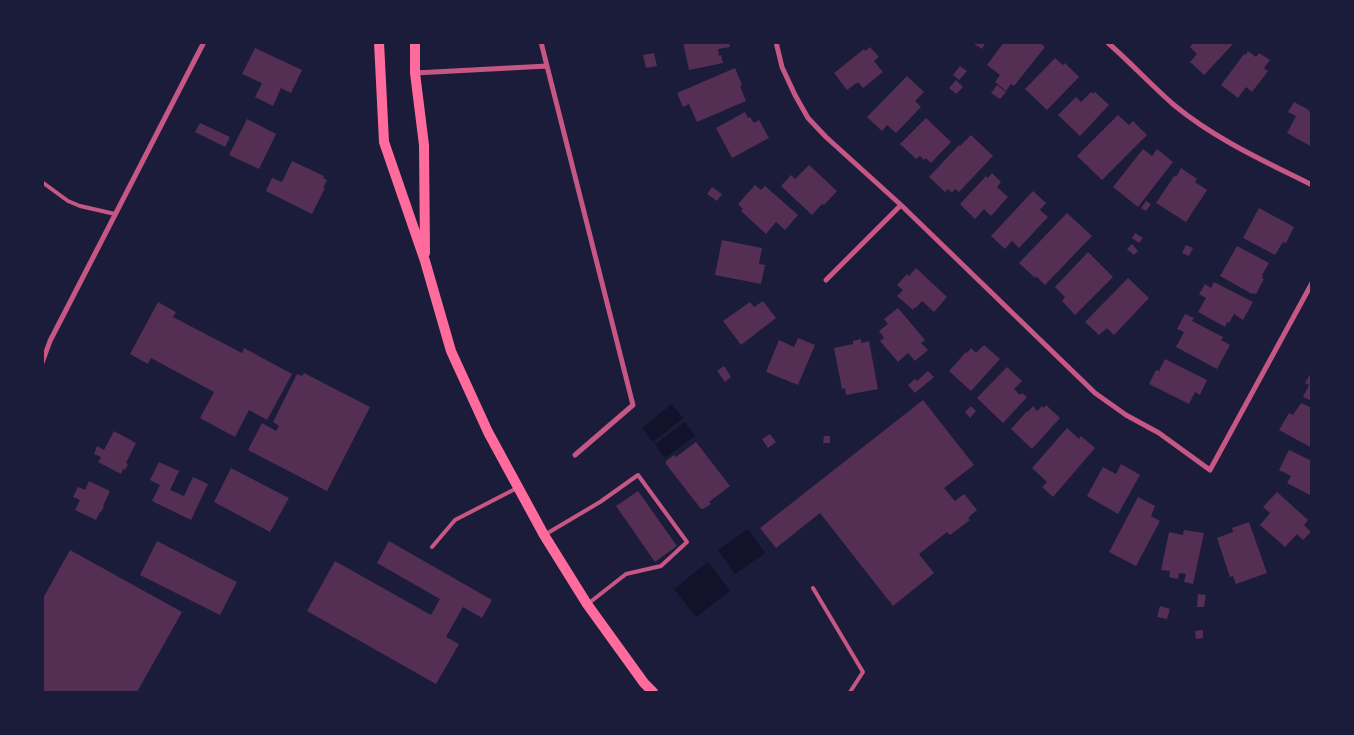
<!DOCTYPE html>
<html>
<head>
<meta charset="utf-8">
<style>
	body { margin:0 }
	#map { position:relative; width:1354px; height:735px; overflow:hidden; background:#1b1b3a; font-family:"Fira Sans",sans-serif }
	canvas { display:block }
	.frame { position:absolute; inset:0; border:44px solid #1b1b3a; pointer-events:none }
</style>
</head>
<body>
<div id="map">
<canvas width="1354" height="735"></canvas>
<div class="frame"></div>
</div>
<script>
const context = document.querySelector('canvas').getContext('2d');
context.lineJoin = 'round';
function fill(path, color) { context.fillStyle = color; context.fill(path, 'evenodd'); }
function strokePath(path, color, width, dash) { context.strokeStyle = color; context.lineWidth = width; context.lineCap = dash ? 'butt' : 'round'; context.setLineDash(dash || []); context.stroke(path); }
const water = new Path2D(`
	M 672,404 L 683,418 L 653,442 L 642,428 Z
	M 685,422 L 695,436 L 665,458 L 655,444 Z
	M 748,529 L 765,553 L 735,574 L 718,550 Z
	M 708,562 L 730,591 L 696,617 L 674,589 Z`);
const building = new Path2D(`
	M 683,42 L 729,42 L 730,47 L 718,49 L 719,56 L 721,55 L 723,63 L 689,70 Z
	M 971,42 L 986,42 L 982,49 Z
	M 1004,42 L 1039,42 L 1045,47 L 1014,86 L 1011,84 L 1006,91 L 995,82 L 1000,75 L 987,65 Z
	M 1194,42 L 1235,42 L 1204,75 L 1190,62 L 1197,54 L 1190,47 Z
	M 870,47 L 879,57 L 874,61 L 883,72 L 863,88 L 858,82 L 847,90 L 834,73 L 864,49 L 865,51 Z
	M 255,48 L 302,70 L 291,93 L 281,88 L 273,106 L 255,97 L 262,83 L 242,74 Z
	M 1248,51 L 1256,57 L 1259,53 L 1270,60 L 1264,68 L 1268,71 L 1252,92 L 1246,87 L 1238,98 L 1221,85 L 1244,54 L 1245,55 Z
	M 654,53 L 657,66 L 646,68 L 643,55 Z
	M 1055,58 L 1063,65 L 1065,63 L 1079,77 L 1047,110 L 1025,89 Z
	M 960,66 L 967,71 L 959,80 L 953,75 Z
	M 735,68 L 742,85 L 740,86 L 746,101 L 697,122 L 689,104 L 683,107 L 677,93 Z
	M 907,76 L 924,92 L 915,101 L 921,107 L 896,133 L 887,125 L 882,131 L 867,117 Z
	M 956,80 L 963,87 L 956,94 L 949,88 Z
	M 997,85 L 1006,92 L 1000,99 L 991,93 Z
	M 1091,92 L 1093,94 L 1095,92 L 1109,105 L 1080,136 L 1058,115 L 1076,97 L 1081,102 Z
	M 1294,102 L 1309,110 L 1308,111 L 1312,112 L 1312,147 L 1287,133 L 1296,116 L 1288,112 Z
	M 745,112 L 748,118 L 750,117 L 754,123 L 759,120 L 769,138 L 732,158 L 716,128 Z
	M 1118,115 L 1129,125 L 1133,121 L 1147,135 L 1102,180 L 1077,156 Z
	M 926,118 L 951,142 L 931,163 L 926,158 L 924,160 L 920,156 L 916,159 L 900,144 Z
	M 247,119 L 276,134 L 259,169 L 229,155 Z
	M 200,123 L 230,137 L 225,147 L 195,132 Z
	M 971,135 L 993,156 L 959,192 L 955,189 L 952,193 L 948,189 L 945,192 L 929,177 L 959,145 L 960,146 Z
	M 1143,149 L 1152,156 L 1157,149 L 1173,162 L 1138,207 L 1113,187 Z
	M 292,161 L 324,176 L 323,178 L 327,180 L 323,188 L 325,188 L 312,214 L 266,191 L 272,178 L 282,182 Z
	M 809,165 L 837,191 L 824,205 L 822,204 L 812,215 L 781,186 L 791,175 L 795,179 Z
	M 1181,168 L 1197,179 L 1195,182 L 1207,190 L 1186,222 L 1156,203 L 1175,175 L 1176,177 Z
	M 992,173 L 1001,182 L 997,187 L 1008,197 L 991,216 L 984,209 L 975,219 L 960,204 L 986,176 L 988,178 Z
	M 755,185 L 761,190 L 765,186 L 798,215 L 785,230 L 776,222 L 766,234 L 741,211 L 743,209 L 738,204 Z
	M 712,187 L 722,194 L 717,201 L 707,194 Z
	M 1033,191 L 1046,203 L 1040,210 L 1048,217 L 1019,248 L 1012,241 L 1005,249 L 991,236 Z
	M 1146,201 L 1151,204 L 1146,211 L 1141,208 Z
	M 1259,208 L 1294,227 L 1286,243 L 1283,242 L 1275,255 L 1243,238 Z
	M 1067,213 L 1092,236 L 1045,285 L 1036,276 L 1035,278 L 1019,263 Z
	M 1135,233 L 1143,238 L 1139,243 L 1132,238 Z
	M 722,240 L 762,248 L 759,264 L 765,265 L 761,284 L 715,275 Z
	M 1132,244 L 1138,251 L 1134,255 L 1127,249 Z
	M 1186,245 L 1193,248 L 1189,256 L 1182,253 Z
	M 1237,246 L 1269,263 L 1262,275 L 1263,275 L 1262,278 L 1264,279 L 1256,294 L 1253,293 L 1252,294 L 1220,276 Z
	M 1088,252 L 1113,277 L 1075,315 L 1062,301 L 1065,297 L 1055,287 Z
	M 916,268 L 947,297 L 934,312 L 922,301 L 916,308 L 915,307 L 913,310 L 897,296 L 903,290 L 897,285 L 907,274 L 909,276 Z
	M 1128,278 L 1149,298 L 1114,335 L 1107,328 L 1099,335 L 1085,322 Z
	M 1214,282 L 1253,302 L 1243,320 L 1234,314 L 1229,323 L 1227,322 L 1225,327 L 1198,312 L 1206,298 L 1199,294 L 1205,284 L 1211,288 Z
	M 763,301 L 776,318 L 741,345 L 723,321 L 750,302 L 754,307 Z
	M 158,302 L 176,312 L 173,317 L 242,353 L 244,348 L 292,374 L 267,420 L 249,410 L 235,437 L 200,418 L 214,392 L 151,358 L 148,364 L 130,354 Z
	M 898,308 L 925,340 L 921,343 L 928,350 L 915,361 L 908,353 L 898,362 L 880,341 L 884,338 L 879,331 L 888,324 L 884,319 Z
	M 1185,314 L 1194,318 L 1192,321 L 1223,337 L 1221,340 L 1230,345 L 1217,369 L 1176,347 L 1184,332 L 1177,329 Z
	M 798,338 L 815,345 L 798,385 L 766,372 L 779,340 L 794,347 Z
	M 861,339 L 861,343 L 869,341 L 878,389 L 846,395 L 845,388 L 842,389 L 834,348 L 853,344 L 853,341 Z
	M 984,345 L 1000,359 L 971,391 L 949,371 L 966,352 L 967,353 L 971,348 L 976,353 Z
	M 1165,359 L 1207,380 L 1200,395 L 1195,392 L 1189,404 L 1149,384 L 1156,370 L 1159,371 Z
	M 724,366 L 731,377 L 725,382 L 717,371 Z
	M 1007,367 L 1022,381 L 1014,389 L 1020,395 L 1022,393 L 1027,397 L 1003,423 L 977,398 Z
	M 928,371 L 934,377 L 915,393 L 908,385 L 915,379 L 917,381 Z
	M 1312,371 L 1312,401 L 1303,397 L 1309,385 L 1305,383 Z
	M 304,373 L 370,407 L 327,491 L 248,450 L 262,423 L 276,431 L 279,426 L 273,422 L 297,374 L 302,376 Z
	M 923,400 L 974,465 L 944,488 L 955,501 L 964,494 L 977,510 L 968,518 L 970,520 L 950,535 L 947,532 L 919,554 L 934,573 L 893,606 L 820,513 L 776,548 L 760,528 Z
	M 1301,403 L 1312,408 L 1312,448 L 1279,430 L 1289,413 L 1293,415 Z
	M 1046,405 L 1060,418 L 1032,449 L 1011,429 L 1027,411 L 1028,412 L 1033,406 L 1037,411 L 1042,406 L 1044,408 Z
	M 971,406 L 976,411 L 970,418 L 965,412 Z
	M 1067,428 L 1079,439 L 1081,436 L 1095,448 L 1053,497 L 1042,487 L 1047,482 L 1032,468 Z
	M 114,431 L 136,443 L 126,463 L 128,464 L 125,470 L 123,469 L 121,474 L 98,462 L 101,457 L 94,454 L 97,446 L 104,450 Z
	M 770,434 L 776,442 L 768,448 L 762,439 Z
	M 824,436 L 830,436 L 830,443 L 823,443 Z
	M 696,442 L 730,486 L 709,502 L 711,504 L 703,509 L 701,509 L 666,464 L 666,461 L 674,455 L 676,457 Z
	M 1289,450 L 1312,461 L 1312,492 L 1310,495 L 1287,483 L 1291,476 L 1279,470 Z
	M 159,462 L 179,471 L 170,490 L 184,496 L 193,477 L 208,484 L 191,520 L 152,501 L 160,485 L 150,480 Z
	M 1121,464 L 1140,475 L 1118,514 L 1087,496 L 1103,467 L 1116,474 Z
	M 231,468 L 289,498 L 270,532 L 214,502 Z
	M 89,481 L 110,491 L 103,506 L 104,506 L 101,512 L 100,512 L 96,520 L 75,510 L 80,500 L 73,497 L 78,487 L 85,490 Z
	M 638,491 L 677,546 L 655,562 L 616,506 Z
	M 1277,492 L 1308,520 L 1304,525 L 1311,532 L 1303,540 L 1297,534 L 1285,547 L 1260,525 L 1270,513 L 1263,507 Z
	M 1138,497 L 1155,506 L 1151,516 L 1160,521 L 1136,566 L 1109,552 Z
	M 1249,522 L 1267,573 L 1236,584 L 1233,576 L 1230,577 L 1217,538 L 1233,532 L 1232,528 Z
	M 1184,530 L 1204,533 L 1193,584 L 1184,582 L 1186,574 L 1179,573 L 1178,579 L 1169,577 L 1170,571 L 1161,570 L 1169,532 L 1183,535 Z
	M 157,541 L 237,582 L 220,615 L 140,575 Z
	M 389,541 L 492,600 L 482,618 L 463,607 L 446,637 L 459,644 L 436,684 L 307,611 L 335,561 L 431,615 L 440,599 L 377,563 Z
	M 70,550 L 182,612 L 137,692 L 42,692 L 42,600 Z
	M 1198,594 L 1206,595 L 1204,607 L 1197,607 Z
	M 1160,606 L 1170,609 L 1167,619 L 1157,617 Z
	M 1203,630 L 1203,638 L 1196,639 L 1195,631 Z`);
const service = new Path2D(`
	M 42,182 L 68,201 L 80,206 L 115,214
	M 546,534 L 600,502 L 638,475 L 687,542 L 661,566 L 626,574 L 589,603
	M 432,547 L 455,520 L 517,488
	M 813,588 L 863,672 L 850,692`);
const minor = new Path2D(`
	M 541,42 L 547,66
	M 776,42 L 782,67 L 795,95 L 808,118 L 826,137 L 901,205 L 1095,393 L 1126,415 L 1159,433 L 1210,470 L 1312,283
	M 1107,42 C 1130,62 1151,85 1174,105 C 1215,139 1264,161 1312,185
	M 415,73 L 547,66 L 633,405 L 575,455
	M 826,280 L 901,205
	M 42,363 L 50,341 L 204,42`);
const secondary = new Path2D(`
	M 379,42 L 384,142 L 425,261 L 451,351 L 488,432 L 544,535 L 587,604 L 644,683 L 653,692
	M 415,42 L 415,73 L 424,145 L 425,253`);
fill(water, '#12122b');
fill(building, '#542f53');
strokePath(service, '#c65784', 4);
strokePath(minor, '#c65784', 5);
strokePath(secondary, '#ff6b9d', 10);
</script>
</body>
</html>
